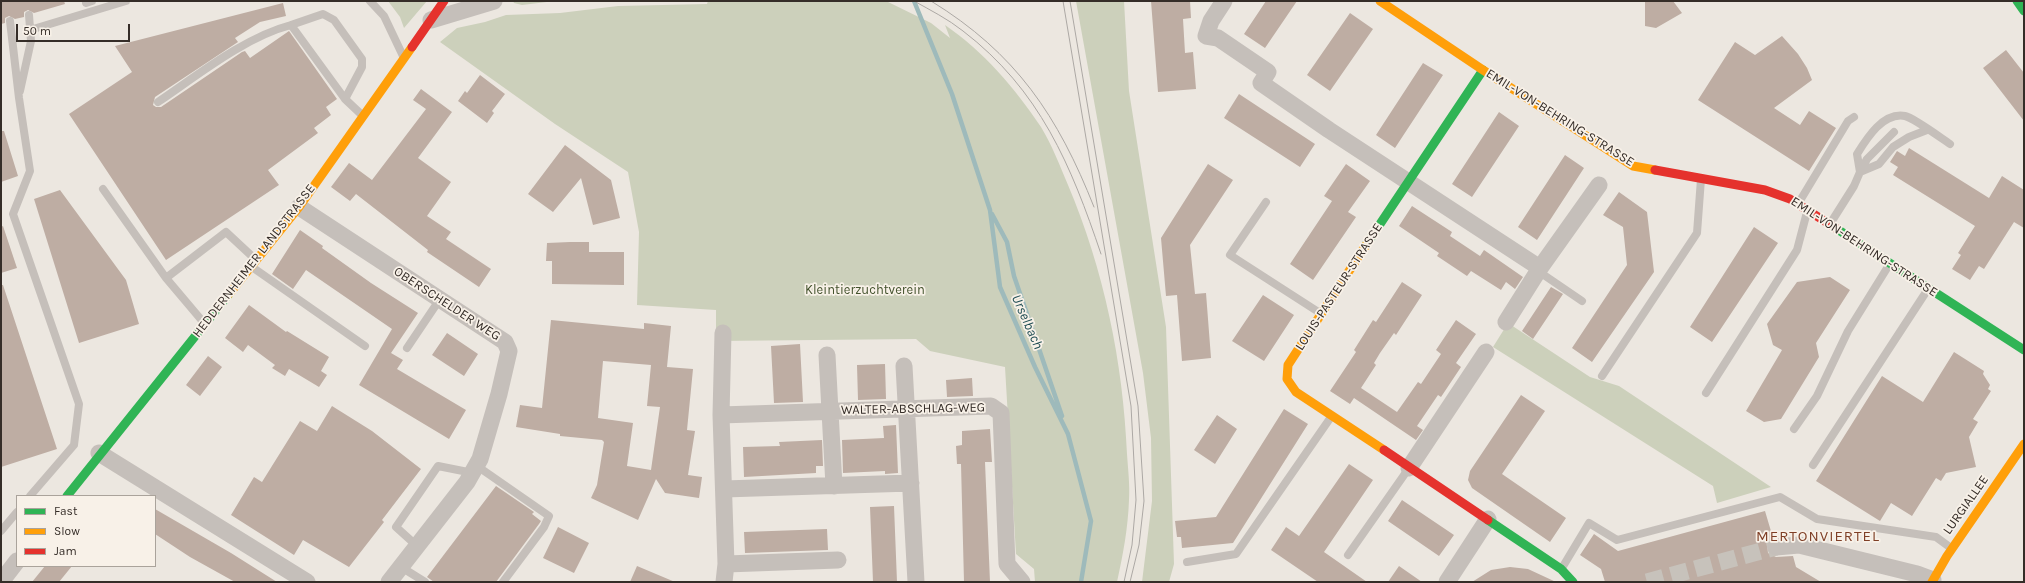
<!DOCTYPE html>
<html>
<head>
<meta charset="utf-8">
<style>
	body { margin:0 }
	#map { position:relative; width:2025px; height:583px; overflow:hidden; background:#ece7e0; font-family:Karla,sans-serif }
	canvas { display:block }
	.frame { position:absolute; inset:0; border:2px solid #352d28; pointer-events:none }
	.legend { position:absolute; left:16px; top:495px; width:140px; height:72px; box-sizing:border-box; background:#f8f1e8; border:1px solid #aaa39b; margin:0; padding:5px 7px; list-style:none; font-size:12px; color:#352d28 }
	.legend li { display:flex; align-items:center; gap:8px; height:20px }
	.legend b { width:20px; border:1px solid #aaa39b }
	.scale { position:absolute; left:16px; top:24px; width:114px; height:18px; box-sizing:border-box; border:2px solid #352d28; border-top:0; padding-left:5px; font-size:12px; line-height:14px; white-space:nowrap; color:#352d28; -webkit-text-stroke:3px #f8f1e8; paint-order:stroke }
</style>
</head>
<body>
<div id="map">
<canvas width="2025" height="583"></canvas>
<div class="frame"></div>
<ul class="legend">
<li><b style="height:5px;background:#30b455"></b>Fast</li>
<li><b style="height:5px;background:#ff9f0a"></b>Slow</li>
<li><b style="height:5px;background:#e5322d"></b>Jam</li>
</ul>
<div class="scale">50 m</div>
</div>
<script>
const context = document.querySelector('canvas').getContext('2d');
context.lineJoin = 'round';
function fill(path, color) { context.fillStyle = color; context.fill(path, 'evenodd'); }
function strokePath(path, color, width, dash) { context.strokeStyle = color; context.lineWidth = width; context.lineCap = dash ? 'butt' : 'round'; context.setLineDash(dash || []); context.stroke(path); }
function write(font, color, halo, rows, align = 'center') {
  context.font = font + ' Karla,sans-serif'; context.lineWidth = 3.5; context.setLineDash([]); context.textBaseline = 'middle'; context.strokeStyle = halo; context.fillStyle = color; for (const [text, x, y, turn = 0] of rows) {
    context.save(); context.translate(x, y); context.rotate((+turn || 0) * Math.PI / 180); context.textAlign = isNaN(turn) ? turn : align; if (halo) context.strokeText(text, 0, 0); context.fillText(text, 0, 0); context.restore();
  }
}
const green = new Path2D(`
	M 388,1 L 427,1 L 404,28 L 400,17 Z
	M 513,1 L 555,1 L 522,5 L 514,3 Z
	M 708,1 L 886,1 L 931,23 L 950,38 L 945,25 C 984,52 1015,88 1041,127 C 1052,145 1060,166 1068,185 C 1104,270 1123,362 1127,454 C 1128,469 1130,485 1129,500 C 1128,528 1123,555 1117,582 L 1035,582 L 1034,569 L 1016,554 L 1005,367 L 930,351 L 916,339 L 716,341 L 716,310 L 637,305 L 639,232 L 628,172 L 555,124 L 440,42 L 457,28 L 485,22 L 506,15 L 560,13 L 618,6 L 707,4 Z
	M 1076,1 L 1124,1 L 1129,91 L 1166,327 L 1174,564 L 1169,582 L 1142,582 L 1152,501 L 1151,438 L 1143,373 Z
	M 1508,323 L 1590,377 L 1619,386 L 1771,487 L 1717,503 L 1713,486 L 1493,347 Z`);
const stream = new Path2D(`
	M 914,1 L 952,94 L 990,210 L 1000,287 L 1035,367 L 1068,434 L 1091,521 L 1081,582
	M 992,214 L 1007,242 L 1014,276 L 1062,416`);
const building = new Path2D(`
	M 1,1 L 64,1 L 65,4 L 34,13 L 28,10 L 24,12 L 24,17 L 15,19 L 9,16 L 5,18 L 5,23 L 1,24 Z
	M 1151,1 L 1190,1 L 1191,18 L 1183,19 L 1185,53 L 1193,52 L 1196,89 L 1158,92 Z
	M 1266,1 L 1297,1 L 1265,48 L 1244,34 Z
	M 1645,1 L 1673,1 L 1682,13 L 1656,28 L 1645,26 Z
	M 283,3 L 286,16 L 260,22 L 235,38 L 238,42 L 155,97 L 153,105 L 156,107 L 161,107 L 242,52 L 245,51 L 250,58 L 289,31 L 337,99 L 326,107 L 331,115 L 314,128 L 318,133 L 268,170 L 279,185 L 166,260 L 69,114 L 132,72 L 115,46 Z
	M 1350,13 L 1373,29 L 1330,91 L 1307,75 Z
	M 1782,36 L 1798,54 L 1807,68 L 1812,80 L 1774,108 L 1800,125 L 1809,111 L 1836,128 L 1809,171 L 1698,100 L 1735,42 L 1755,55 Z
	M 2006,50 L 2024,73 L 2024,121 L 1983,68 Z
	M 1423,63 L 1443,75 L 1395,148 L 1376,135 Z
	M 480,75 L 505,94 L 492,111 L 494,113 L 487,123 L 458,101 L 465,91 L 467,93 Z
	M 421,89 L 452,112 L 418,158 L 451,182 L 427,216 L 451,232 L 446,239 L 491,269 L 479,287 L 427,252 L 428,250 L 356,194 L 350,201 L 331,187 L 349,163 L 372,180 L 426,109 L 413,100 Z
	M 1239,94 L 1315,144 L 1300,167 L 1224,118 Z
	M 1499,112 L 1519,126 L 1472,197 L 1452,184 Z
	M 1,131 L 4,131 L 18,176 L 1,182 Z
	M 565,145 L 611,180 L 620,218 L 593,225 L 581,178 L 553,212 L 528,194 Z
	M 1909,148 L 1989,198 L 2002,176 L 2024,190 L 2024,228 L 2014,222 L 1984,269 L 1979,266 L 1970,280 L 1952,269 L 1961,255 L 1958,253 L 1975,226 L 1893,175 L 1898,167 L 1890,162 L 1897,151 L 1905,156 Z
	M 1565,155 L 1584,168 L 1537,240 L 1518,227 Z
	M 1208,164 L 1233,180 L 1190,245 L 1195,294 L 1206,293 L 1211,358 L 1182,361 L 1177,295 L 1166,296 L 1161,238 Z
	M 1346,164 L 1370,181 L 1348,212 L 1356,217 L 1313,280 L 1290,264 L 1332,201 L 1324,196 Z
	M 60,190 L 126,280 L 139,324 L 79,343 L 34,199 Z
	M 1619,192 L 1647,212 L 1654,272 L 1592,362 L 1572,348 L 1627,265 L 1623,227 L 1603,215 Z
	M 1412,206 L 1452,232 L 1450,236 L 1480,256 L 1484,250 L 1523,277 L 1515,289 L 1506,282 L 1501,290 L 1471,271 L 1467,276 L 1437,256 L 1439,253 L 1399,226 Z
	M 3,226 L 17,268 L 1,273 L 1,227 Z
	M 1754,227 L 1778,243 L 1712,342 L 1690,327 Z
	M 300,230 L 323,246 L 322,248 L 371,283 L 418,313 L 391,353 L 403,360 L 397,369 L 466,410 L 449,439 L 359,385 L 392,329 L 306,270 L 293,289 L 272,274 Z
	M 570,242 L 589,242 L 589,252 L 624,252 L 624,285 L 552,284 L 552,261 L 546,261 L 547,243 Z
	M 1830,277 L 1850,290 L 1816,343 L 1819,357 L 1781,419 L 1764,422 L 1746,411 L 1782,350 L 1773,345 L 1767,324 L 1797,282 Z
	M 1402,282 L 1422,295 L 1396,335 L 1394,333 L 1380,353 L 1374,363 L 1376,365 L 1361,388 L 1397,412 L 1418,382 L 1421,384 L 1441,354 L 1436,350 L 1456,320 L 1476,334 L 1456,363 L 1461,367 L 1441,397 L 1438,395 L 1417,426 L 1423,430 L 1416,440 L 1354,398 L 1350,404 L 1330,391 L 1356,352 L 1354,350 L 1373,320 L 1376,322 Z
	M 1,285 L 3,285 L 57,449 L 1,467 Z
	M 1551,287 L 1563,294 L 1533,339 L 1522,331 Z
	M 1263,295 L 1294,315 L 1264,361 L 1232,341 Z
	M 249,305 L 286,332 L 287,331 L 329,357 L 321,371 L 327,375 L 319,387 L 289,369 L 285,376 L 272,368 L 275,365 L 248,345 L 243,352 L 225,338 Z
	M 551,320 L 644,329 L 644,323 L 671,326 L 667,367 L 693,369 L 687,430 L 695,431 L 688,475 L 702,477 L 699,498 L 665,493 L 656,479 L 638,520 L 591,498 L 597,485 L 604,442 L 602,440 L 560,436 L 560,434 L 516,427 L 520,405 L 542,408 ZM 603,361 L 651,365 L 647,406 L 660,407 L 651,470 L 627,466 L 633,423 L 598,418 Z
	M 447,333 L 478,354 L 464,376 L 432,355 Z
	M 800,344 L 803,402 L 774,403 L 771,346 Z
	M 1954,352 L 1984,371 L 1983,374 L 1990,385 L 1988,389 L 1991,391 L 1973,419 L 1978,422 L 1969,437 L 1976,467 L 1946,473 L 1941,481 L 1936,478 L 1912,516 L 1891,503 L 1880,521 L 1816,481 L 1882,376 L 1923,402 Z
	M 208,356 L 222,367 L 200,396 L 186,385 Z
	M 885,364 L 886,399 L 858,400 L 857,365 Z
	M 972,378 L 973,396 L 947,397 L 946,380 Z
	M 1521,395 L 1545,411 L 1502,474 L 1566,518 L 1550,542 L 1472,488 L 1468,480 L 1470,471 Z
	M 332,406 L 372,431 L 421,469 L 382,520 L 384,522 L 349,567 L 303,540 L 294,555 L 231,515 L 254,477 L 262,482 L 300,421 L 317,431 Z
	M 1284,409 L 1308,424 L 1233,543 L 1182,548 L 1181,537 L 1177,537 L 1175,521 L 1216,517 Z
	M 1217,415 L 1237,429 L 1215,464 L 1194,450 Z
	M 896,425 L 898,473 L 885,474 L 885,471 L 843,473 L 842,440 L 884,438 L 883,426 Z
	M 990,429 L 992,462 L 985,462 L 990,582 L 964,582 L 961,464 L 957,464 L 956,446 L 962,445 L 962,431 Z
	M 822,440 L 823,466 L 816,466 L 816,473 L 744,477 L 743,447 L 780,446 L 779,442 Z
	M 1349,464 L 1373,480 L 1324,552 L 1367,582 L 1318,582 L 1271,550 L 1286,527 L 1299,536 Z
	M 496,486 L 534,512 L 532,514 L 541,521 L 539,524 L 496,582 L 434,582 L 427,577 Z
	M 1402,500 L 1454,535 L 1439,556 L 1388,521 Z
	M 894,506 L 897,582 L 873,582 L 870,507 Z
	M 155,509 L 231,553 L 277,582 L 235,582 L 190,557 L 155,534 Z
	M 1765,511 L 1773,538 L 1767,543 L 1768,553 L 1776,557 L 1793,556 L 1796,567 L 1821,582 L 1605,582 L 1601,569 L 1580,555 L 1594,534 L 1618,551 Z
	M 558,527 L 589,543 L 574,573 L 543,558 Z
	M 827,529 L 828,550 L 745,553 L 744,532 Z
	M 45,566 L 72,566 L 59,582 L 32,582 Z
	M 637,566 L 675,582 L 630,582 Z
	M 1399,566 L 1422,582 L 1388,582 Z
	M 1510,567 L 1528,569 L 1556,582 L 1472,582 L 1491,570 Z`);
const streetTunnel = new Path2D(`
	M 1647,582 L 1776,547`);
const lane = new Path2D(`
	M 370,1 L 384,16 L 403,56
	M 86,3 L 92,1
	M 10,21 L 19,98 L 30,171 L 13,214 L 79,404 L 74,445 L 30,496
	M 30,30 L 126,1
	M 20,91 L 31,41 L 29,15
	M 345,99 L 291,25 L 323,14 L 334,20 L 362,59 L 362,67 L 345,99 L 363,116
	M 158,102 C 198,75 245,37 291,25
	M 1894,132 L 1867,159 L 1860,172 L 1857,154 C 1867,138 1883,112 1905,116 C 1914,118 1941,138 1950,144
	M 103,189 L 166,278 L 204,323
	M 1266,202 L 1230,255 L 1320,313
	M 1798,204 L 1848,121 L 1854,117
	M 1830,224 L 1854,186 L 1860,172 L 1879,164 L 1893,147 L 1909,137 L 1927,130
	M 252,267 L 365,346
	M 1538,271 L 1582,301
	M 166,278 L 226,232 L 255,259
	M 407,348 L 440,299
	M 1602,376 L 1697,233 L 1701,179
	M 1706,393 L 1797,250 L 1807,212
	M 1794,429 L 1817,396 L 1848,331 L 1889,265
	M 1813,465 L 1928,289
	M 477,466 L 549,516 L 544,527 L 503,582
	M 1,531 L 17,512
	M 417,546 L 396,527 L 438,466 L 473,473
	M 1348,555 L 1409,468
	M 1187,562 L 1236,554 L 1331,417
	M 401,567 L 425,582
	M 1562,568 L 1589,523 L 1617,540 L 1780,497 L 1817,519 L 1936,537 L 1951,548`);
const street = new Path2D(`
	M 1224,1 L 1211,21 L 1206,36 L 1218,38 L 1268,72 L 1261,83 L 1329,130 L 1540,268
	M 431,20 L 494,1
	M 299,207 L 505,342 L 509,351 L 499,394 L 480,459 L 467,482 L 389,582
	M 1506,322 L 1540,268 L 1599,185
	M 723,333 L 721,415 L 726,564 L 724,582
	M 827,355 L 834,486
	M 904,366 L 916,582
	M 721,415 L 991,406 L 1001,413 L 1007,564 L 1022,582
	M 99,453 L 307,582
	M 1409,468 L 1486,352
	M 724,489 L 911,483
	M 1776,547 L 1799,545 L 1917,574 L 1933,580
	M 726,564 L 838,560
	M 1,582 L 17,561
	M 1447,582 L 1488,519`);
const fast = new Path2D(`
	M 2017,1 L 2024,11
	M 1837,229 L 2024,350
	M 1366,245 L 1483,70
	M 67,496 L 229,294
	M 1488,520 L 1561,569 L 1573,582`);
const slow = new Path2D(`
	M 1380,1 L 1483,70 L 1633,166 L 1655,170
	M 1366,245 L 1288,365 L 1287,379 L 1296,392 L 1384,450
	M 229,294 L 299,207 L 412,47
	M 1932,582 L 1947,556 L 2024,444`);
const jam = new Path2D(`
	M 412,47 L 444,1
	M 1655,170 L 1765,190 L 1790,199 L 1837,229
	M 1384,450 L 1488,520`);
const tram = new Path2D(`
	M 914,1 C 930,10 948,19 963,31 C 1040,90 1071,165 1101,254
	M 931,1 C 1016,53 1058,116 1094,207
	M 1063,1 L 1131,406 L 1136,500 L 1132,545 L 1124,582
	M 1070,1 L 1138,406 L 1144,501 L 1139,545 L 1130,582`);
const streetNames = [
	["EMIL-VON-BEHRING-STRASSE",1560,118,32],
	["EMIL-VON-BEHRING-STRASSE",1864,247,33],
	["HEDDERNHEIMER LANDSTRASSE",254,261,-52],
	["LOUIS-PASTEUR-STRASSE",1339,287,-57],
	["OBERSCHELDER WEG",447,304,33],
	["WALTER-ABSCHLAG-WEG",913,409,-1],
	["LURGIALLEE",1966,505,-55]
];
const parkNames = [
	["Kleintierzuchtverein",865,290]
];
const waterNames = [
	["Urselbach",1027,322,66]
];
const quarterNames = [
	["MERTONVIERTEL",1818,537]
];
fill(green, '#ccd0bb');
strokePath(stream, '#9ebabb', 4.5);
fill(building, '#beada3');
strokePath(streetTunnel, '#c7c2bb', 17, [17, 8]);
strokePath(lane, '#c5bfba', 8);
strokePath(street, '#c5bfba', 17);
strokePath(fast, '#30b455', 9);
strokePath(slow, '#ff9f0a', 9);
strokePath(jam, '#e5322d', 9);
strokePath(tram, '#aca8a4', 1);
write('13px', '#352d28', '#f8f1e8', streetNames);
write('13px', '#43522d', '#f8f1e8', parkNames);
write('italic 14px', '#204e54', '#f8f1e8', waterNames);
context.letterSpacing = '1px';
write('15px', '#7f3f26', '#f8f1e8', quarterNames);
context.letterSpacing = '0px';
</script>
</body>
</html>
